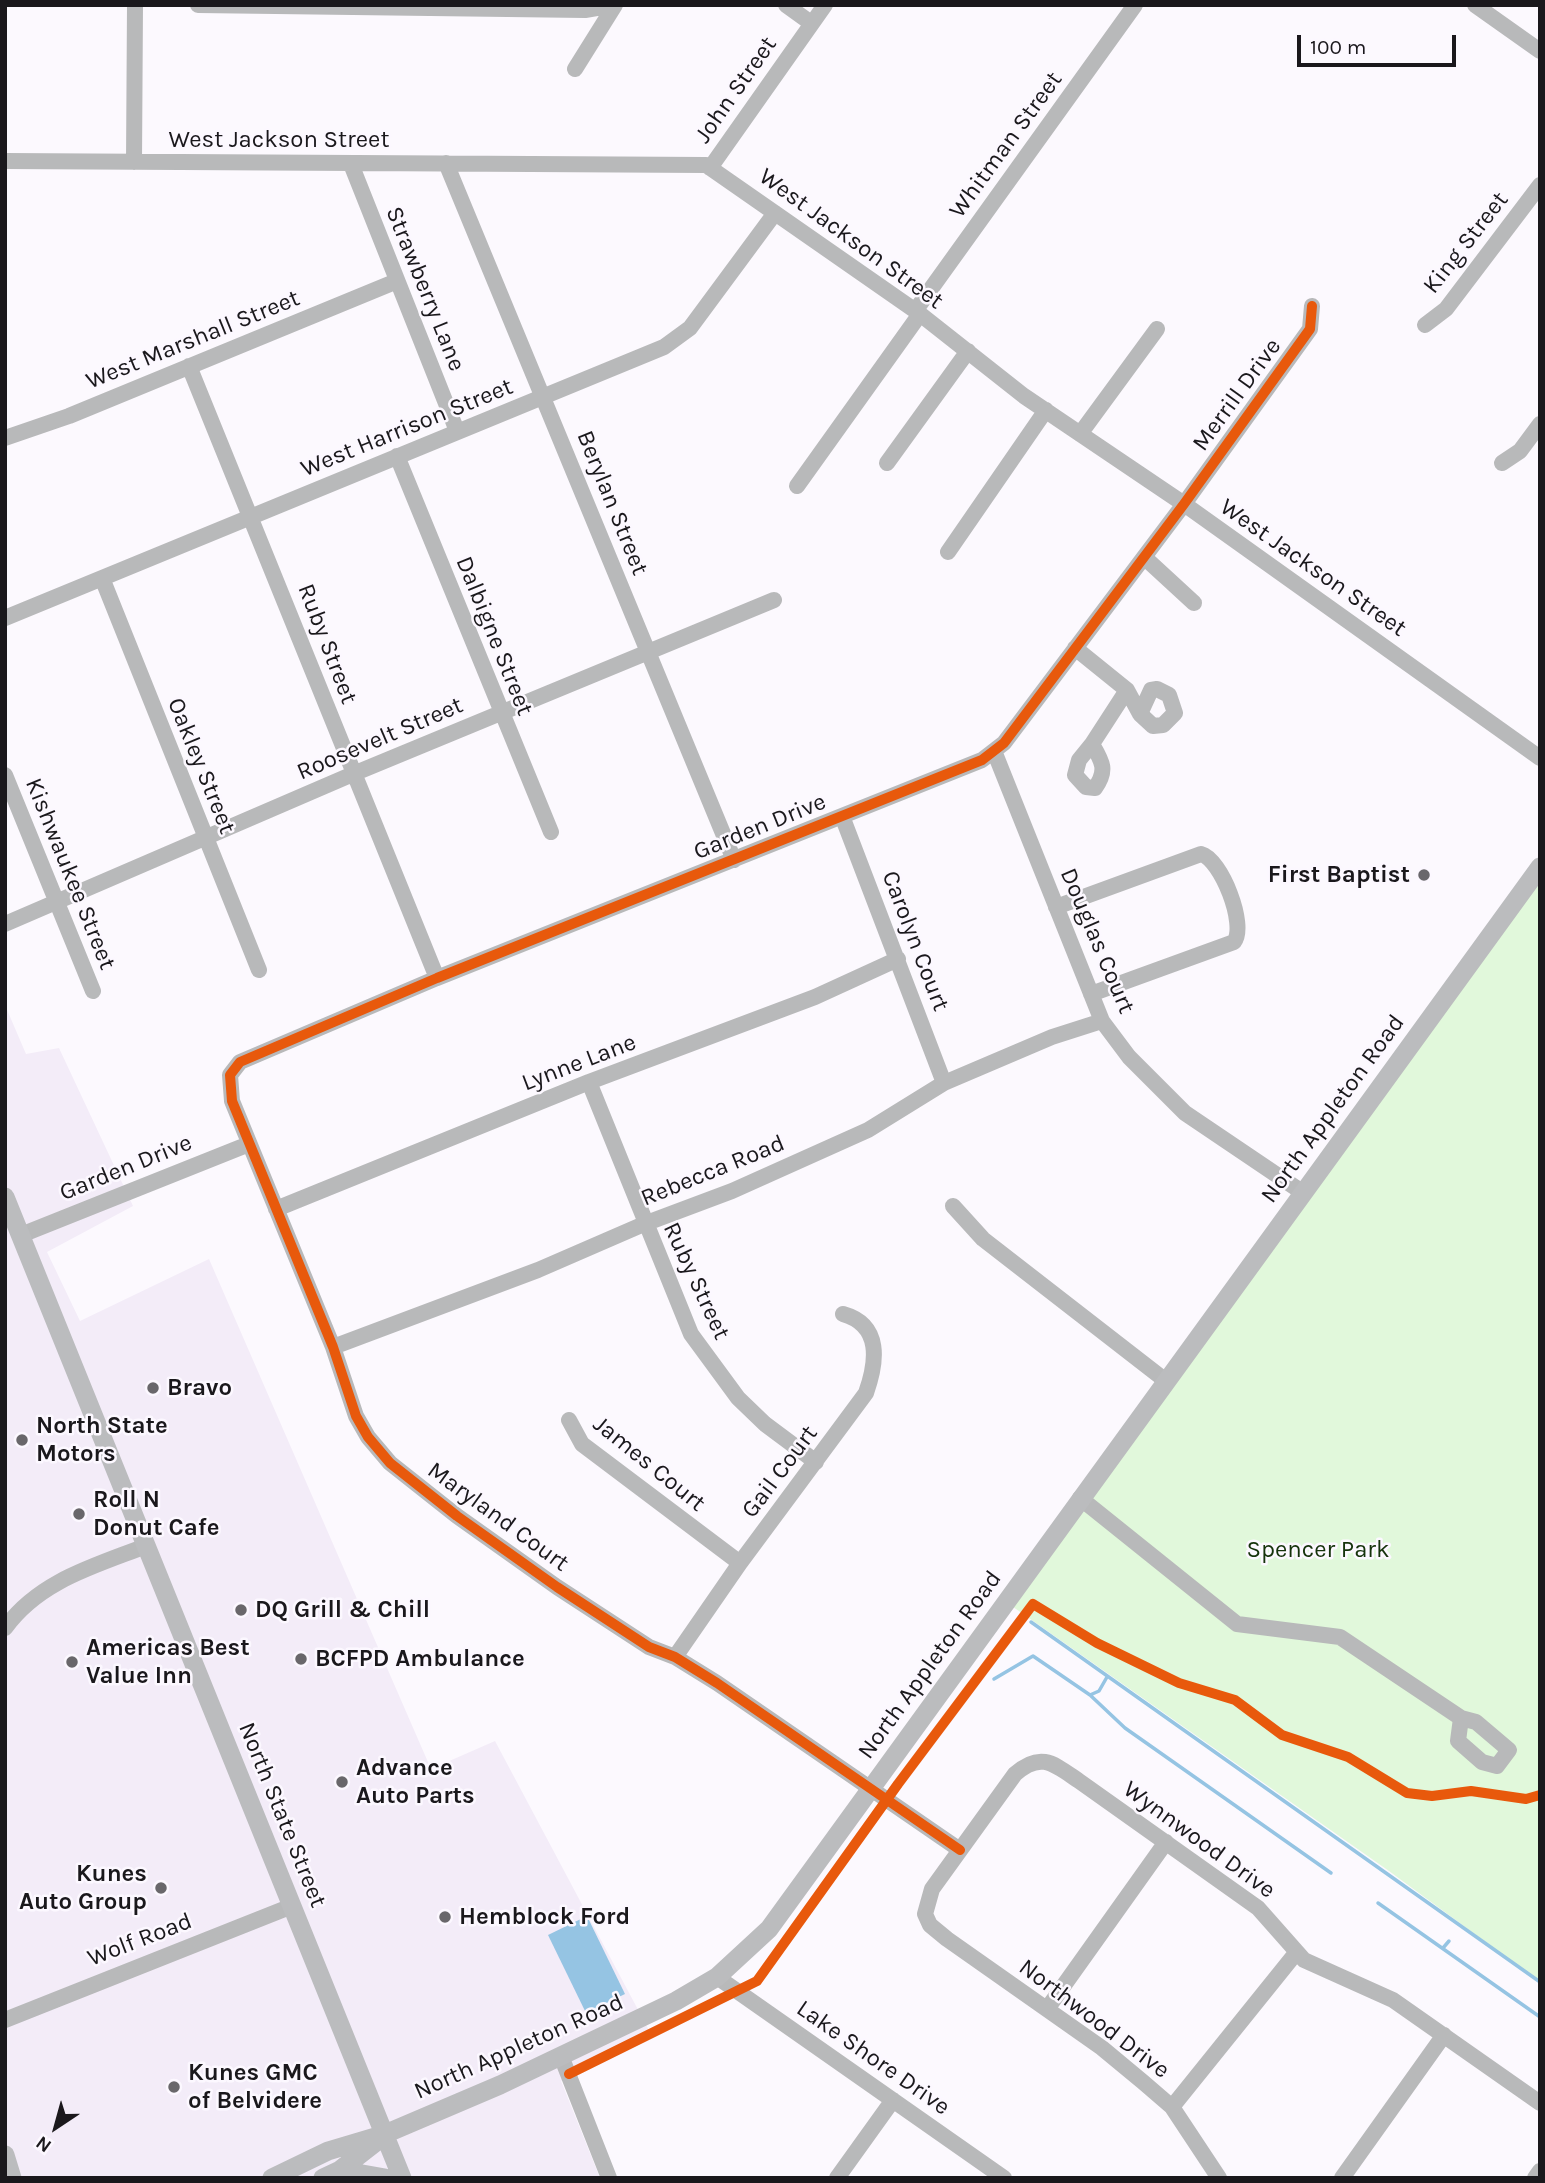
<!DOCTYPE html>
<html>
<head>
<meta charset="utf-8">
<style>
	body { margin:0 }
	#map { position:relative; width:1545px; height:2183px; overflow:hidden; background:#fcf9fe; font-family:Karla,sans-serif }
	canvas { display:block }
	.frame { position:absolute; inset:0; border:7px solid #1a181c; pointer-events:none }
	.north { position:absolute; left:21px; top:2092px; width:70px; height:70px; -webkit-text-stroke:5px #fcf8ff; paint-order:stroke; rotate:216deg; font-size:19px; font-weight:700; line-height:28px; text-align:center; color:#1a181c }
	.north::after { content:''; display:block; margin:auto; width:24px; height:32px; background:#1a181c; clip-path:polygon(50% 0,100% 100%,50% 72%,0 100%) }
	.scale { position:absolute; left:1297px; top:35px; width:159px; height:32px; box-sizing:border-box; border:4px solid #1a181c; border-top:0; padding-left:9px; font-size:21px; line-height:24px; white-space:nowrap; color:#1a181c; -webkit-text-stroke:5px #fcf8ff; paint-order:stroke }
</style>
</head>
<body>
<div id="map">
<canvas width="1545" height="2183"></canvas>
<div class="frame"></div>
<div class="north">N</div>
<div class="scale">100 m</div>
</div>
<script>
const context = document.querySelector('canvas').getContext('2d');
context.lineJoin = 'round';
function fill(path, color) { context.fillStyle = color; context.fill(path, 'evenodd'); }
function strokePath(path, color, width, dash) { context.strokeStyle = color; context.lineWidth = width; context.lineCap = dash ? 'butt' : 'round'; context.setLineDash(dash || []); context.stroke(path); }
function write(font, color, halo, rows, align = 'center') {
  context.font = font + ' Karla,sans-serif'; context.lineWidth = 5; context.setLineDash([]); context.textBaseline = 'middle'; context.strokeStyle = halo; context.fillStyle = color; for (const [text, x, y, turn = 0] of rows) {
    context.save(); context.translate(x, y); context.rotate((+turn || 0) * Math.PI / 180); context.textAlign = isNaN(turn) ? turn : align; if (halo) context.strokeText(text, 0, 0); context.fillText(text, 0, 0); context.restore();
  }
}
const built = new Path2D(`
	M 5,1005 L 26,1054 L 59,1048 L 133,1206 L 47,1252 L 80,1321 L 209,1259 L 431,1769 L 495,1741 L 652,2036 L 561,2081 L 600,2178 L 5,2178 Z`);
const green = new Path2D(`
	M 1540,863 L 1540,1982 L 1389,1871 L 1006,1602 Z`);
const water = new Path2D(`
	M 587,1916 L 625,1994 L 586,2013 L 548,1935 Z`);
const stream = new Path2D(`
	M 1031,1622 L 1540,1982
	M 994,1679 L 1033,1656 L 1090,1695 L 1125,1728 L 1331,1873
	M 1090,1695 L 1099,1691 L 1107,1677
	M 1378,1903 L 1540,2017
	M 1443,1948 L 1449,1941`);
const minor = new Path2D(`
	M 198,5 L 585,10 L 614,5
	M 786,5 L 811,23
	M 1475,5 L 1540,51
	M 575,69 L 615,5
	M 5,161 L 706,165 L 920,314 L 1024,396 L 1184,504 L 1540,758
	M 134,162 L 135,5
	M 446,163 L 734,860
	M 351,164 L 457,431
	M 710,168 L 825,5
	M 915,311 L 1135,5
	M 1425,325 L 1446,309 L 1540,185
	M 189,366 L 437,978
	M 1080,434 L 1157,329
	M 5,438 L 69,416 L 397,281
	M 397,456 L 551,832
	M 887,463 L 968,351
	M 1502,463 L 1520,451 L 1540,424
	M 797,486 L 920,314
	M 948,552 L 1046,410
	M 1144,557 L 1194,603
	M 102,578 L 259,970
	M 5,618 L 664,347 L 690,328 L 775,213
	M 1075,648 L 1127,690 L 1140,714
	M 1157,689 L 1169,695 L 1175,713 L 1163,725 L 1153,726 L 1140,714 L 1151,690 Z
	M 1092,744 C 1102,761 1108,770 1095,788 L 1086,787 L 1075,775 L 1079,760 Z
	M 1092,744 L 1127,690
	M 994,751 L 1102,1021 L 1129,1057 L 1185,1113 L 1302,1192
	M 5,775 L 93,991
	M 842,816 L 944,1083
	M 1056,907 L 1201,854 C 1221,859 1247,925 1234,942 L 1091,994
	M 5,924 L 353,774 L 774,600
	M 589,1082 L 691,1334 L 738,1398 L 765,1424 L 816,1462
	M 953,1206 L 983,1239 L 1166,1381
	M 276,1209 L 589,1082 L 815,997 L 898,959
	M 21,1235 L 249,1144
	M 333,1347 L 538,1270 L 644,1224 L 732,1191 L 868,1130 L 944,1083 L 1052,1037 L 1102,1021
	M 569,1420 L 582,1444 L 740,1563
	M 1080,1498 L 1237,1624 L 1340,1637 L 1461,1718
	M 5,1628 C 39,1581 94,1566 146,1546
	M 675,1657 L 740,1563 L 866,1393 C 877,1362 882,1325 843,1314
	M 1461,1718 L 1476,1722 L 1509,1750 L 1497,1766 L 1482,1762 L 1458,1741 Z
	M 960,1850 L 717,1683 L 675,1657 L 649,1647 L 557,1587 L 457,1516 L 390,1463 L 368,1437 L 356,1416 L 333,1347 L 232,1101 L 230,1075 L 240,1062 L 437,978 L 982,760 L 1004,743 L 1184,504 L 1310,329 L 1312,306
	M 717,1977 L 1004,2178
	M 1047,2009 L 1166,1842
	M 5,2020 L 292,1906
	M 561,2056 L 609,2178
	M 1172,2107 L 1296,1953
	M 837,2178 L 893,2100
	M 1219,2178 L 1172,2107 L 1143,2082 L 1102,2048 L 947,1939 L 930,1925 L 925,1914 L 932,1889 L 1015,1774 C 1041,1751 1054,1764 1079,1781 L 1258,1908 L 1304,1960 L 1393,2000 L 1540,2103
	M 1342,2178 L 1444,2035
	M 1535,2178 L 1540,2171`);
const major = new Path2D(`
	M 5,1197 L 402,2178
	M 5,2155 L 12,2178
	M 340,2170 L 385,2178
	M 272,2178 L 328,2151 L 385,2134 L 500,2085 L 676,2001 L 717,1977 L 769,1929 L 1540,867
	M 323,2178 L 340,2170 L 376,2142`);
const cycleway = new Path2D(`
	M 960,1850 L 717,1683 L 675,1657 L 649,1647 L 557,1587 L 457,1516 L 390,1463 L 368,1437 L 356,1416 L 333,1347 L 232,1101 L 230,1075 L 240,1062 L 437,978 L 982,760 L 1004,743 L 1184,504 L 1310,329 L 1312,306
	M 569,2074 L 757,1981 L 898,1784 L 1033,1604 L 1097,1643 L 1179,1683 L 1235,1700 L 1282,1735 L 1348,1757 L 1407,1793 L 1432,1796 L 1471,1791 L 1526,1799 L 1540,1795`);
const markers = [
	[1424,875,7,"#69676b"],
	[153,1388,7,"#69676b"],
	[22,1440,7,"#69676b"],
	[79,1514,7,"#69676b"],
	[241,1610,7,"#69676b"],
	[301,1659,7,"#69676b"],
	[72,1662,7,"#69676b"],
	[342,1782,7,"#69676b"],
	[161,1888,7,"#69676b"],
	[445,1917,7,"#69676b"],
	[174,2087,7,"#69676b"]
];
const streetNames = [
	["John Street",736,90,-55],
	["West Jackson Street",279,140],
	["Whitman Street",1006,145,-54],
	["West Jackson Street",851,239,36],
	["King Street",1466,243,-52],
	["Strawberry Lane",425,289,68],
	["West Marshall Street",193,340,-22],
	["Merrill Drive",1237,395,-54],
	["West Harrison Street",407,428,-22],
	["Berylan Street",612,503,68],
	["West Jackson Street",1313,568,35],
	["Dalbigne Street",494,636,68],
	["Ruby Street",327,644,69],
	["Roosevelt Street",380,739,-23],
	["Oakley Street",201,766,68],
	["Garden Drive",760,827,-22],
	["Kishwaukee Street",70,874,68],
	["Carolyn Court",915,941,69],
	["Douglas Court",1097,941,67],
	["Lynne Lane",579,1063,-21],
	["North Appleton Road",1333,1109,-54],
	["Garden Drive",126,1168,-22],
	["Rebecca Road",713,1171,-22],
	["Ruby Street",696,1281,65],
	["James Court",649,1464,39],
	["Gail Court",780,1472,-53],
	["Maryland Court",498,1517,36],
	["North Appleton Road",930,1665,-54],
	["North State Street",282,1815,68],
	["Wynnwood Drive",1199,1840,36],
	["Wolf Road",140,1940,-21],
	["Northwood Drive",1094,2019,37],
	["North Appleton Road",519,2047,-24],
	["Lake Shore Drive",873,2058,35]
];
const poiNames = [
	["First Baptist",1410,875,"right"],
	["Bravo",167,1388],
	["North State",36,1426],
	["Motors",36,1454],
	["Roll N",93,1500],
	["Donut Cafe",93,1528],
	["DQ Grill & Chill",255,1610],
	["Americas Best",86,1648],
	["Value Inn",86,1676],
	["BCFPD Ambulance",315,1659],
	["Advance",356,1768],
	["Auto Parts",356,1796],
	["Kunes",147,1874,"right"],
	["Auto Group",147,1902,"right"],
	["Hemblock Ford",459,1917],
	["Kunes GMC",188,2073],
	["of Belvidere",188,2101]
];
const parkNames = [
	["Spencer Park",1318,1550]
];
fill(built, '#f3ecf8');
fill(green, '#e1f8db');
fill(water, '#95c4e3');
strokePath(stream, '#95c4e3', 3.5);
strokePath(minor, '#b8b9ba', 16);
strokePath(major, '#bbbcbe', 19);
strokePath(cycleway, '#e8590c', 10);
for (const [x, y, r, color] of markers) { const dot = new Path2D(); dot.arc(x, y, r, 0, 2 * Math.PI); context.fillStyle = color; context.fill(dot); strokePath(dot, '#fcf8ff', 2.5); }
write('24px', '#1a181c', '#fcf8ff', streetNames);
write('bold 24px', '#1a181c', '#fcf8ff', poiNames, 'left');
write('24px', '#15330b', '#fcf8ff', parkNames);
</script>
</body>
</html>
